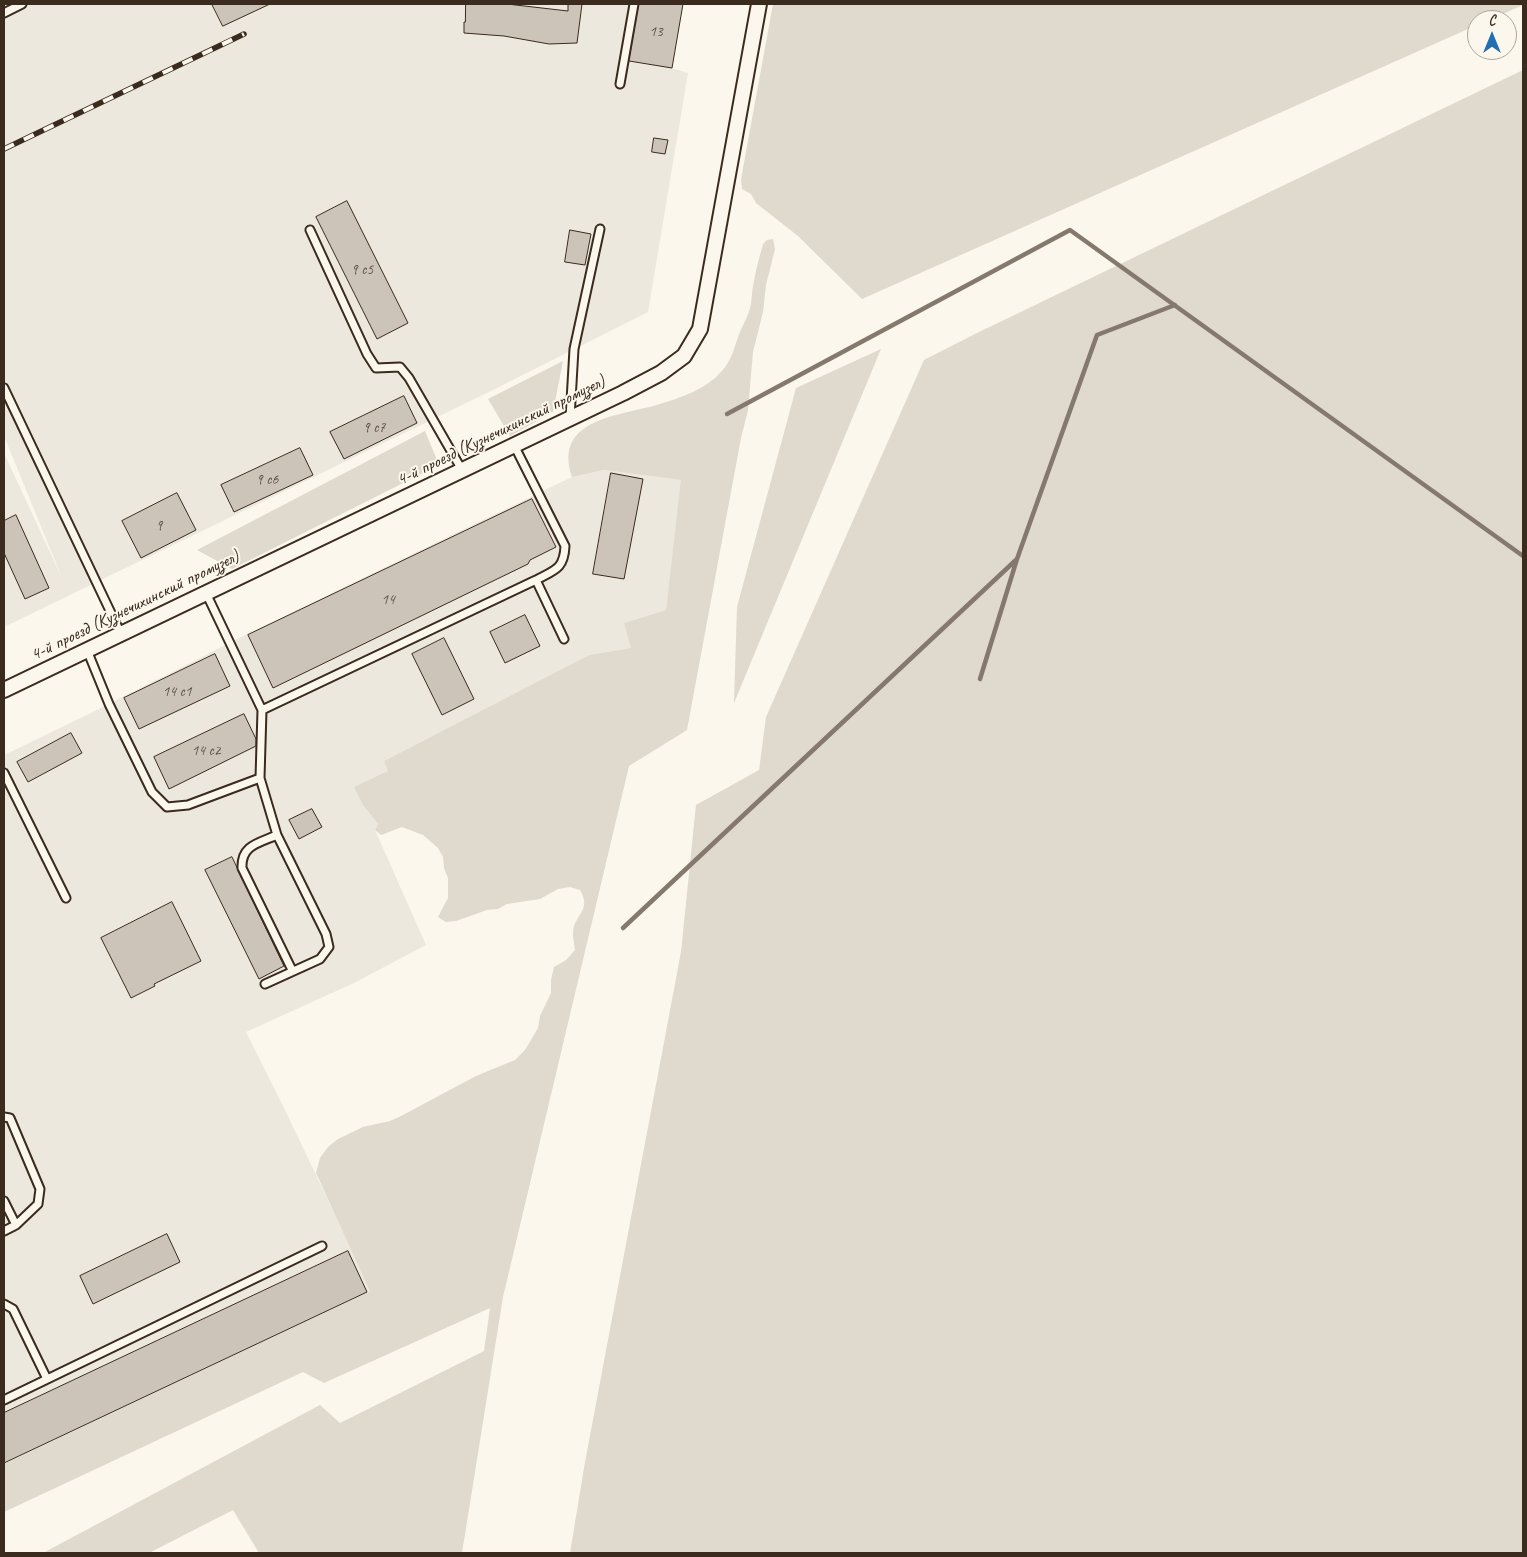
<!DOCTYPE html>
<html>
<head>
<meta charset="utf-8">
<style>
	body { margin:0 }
	#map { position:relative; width:1527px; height:1557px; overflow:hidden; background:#fbf7ec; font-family:Caveat,sans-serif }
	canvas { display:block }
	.frame { position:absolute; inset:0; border:5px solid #3b2a1e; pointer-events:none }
	.north { position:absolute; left:1467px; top:10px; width:50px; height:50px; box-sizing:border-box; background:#fbf7ec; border:1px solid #aea59a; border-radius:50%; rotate:0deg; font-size:14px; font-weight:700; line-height:20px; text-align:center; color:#3b2a1e }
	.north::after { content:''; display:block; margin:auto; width:18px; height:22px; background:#1f6fb2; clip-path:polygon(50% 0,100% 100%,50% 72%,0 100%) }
</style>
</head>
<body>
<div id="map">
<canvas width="1527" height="1557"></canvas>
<div class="frame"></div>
<div class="north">С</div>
</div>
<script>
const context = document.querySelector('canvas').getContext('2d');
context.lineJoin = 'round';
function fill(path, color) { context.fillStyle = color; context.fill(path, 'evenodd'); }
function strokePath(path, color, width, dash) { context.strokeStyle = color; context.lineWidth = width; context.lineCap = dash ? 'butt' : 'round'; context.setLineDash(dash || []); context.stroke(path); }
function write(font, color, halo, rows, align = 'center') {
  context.font = font + ' Caveat,sans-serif'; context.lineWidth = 4; context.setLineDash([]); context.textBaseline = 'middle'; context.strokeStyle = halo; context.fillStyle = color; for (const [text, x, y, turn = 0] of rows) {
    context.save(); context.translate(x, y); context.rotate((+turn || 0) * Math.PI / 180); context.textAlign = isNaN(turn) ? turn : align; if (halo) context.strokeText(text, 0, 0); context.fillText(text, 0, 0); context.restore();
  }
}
const built = new Path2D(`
	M 4,4 L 683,4 L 672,68 L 688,73 L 648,312 L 493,390 L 4,627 L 4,453 L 62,578 L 4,436 Z
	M 604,470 L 682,480 L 666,610 L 624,623 L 632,648 L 589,655 L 384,761 L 389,770 L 363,805 L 378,824 L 375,830 L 426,945 L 354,983 L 246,1032 L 285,1110 L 371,1290 L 4,1464 L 4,755 L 93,712 L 247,634 L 572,477 Z`);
const green = new Path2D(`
	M 773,4 L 1523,4 L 1523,5 L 1489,20 L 1477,20 L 1477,25 L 862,299 L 798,236 L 756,203 L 751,194 L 742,189 L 741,179 Z
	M 1523,70 L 1523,1553 L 570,1553 L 585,1462 L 681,952 L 696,805 L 759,770 L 766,717 L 924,360 L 977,333 Z
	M 773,239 L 775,249 L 766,285 L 763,312 L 753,352 L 748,410 L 741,438 L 687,730 L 629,766 L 503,1297 L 462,1553 L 259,1553 L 233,1510 L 149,1553 L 43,1553 L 320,1405 L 340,1423 L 484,1351 L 490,1308 L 324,1383 L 303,1372 L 4,1512 L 4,1464 L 370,1291 L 316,1173 L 320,1158 L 328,1147 L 338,1139 L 363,1127 L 390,1121 L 403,1115 L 476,1076 L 515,1060 L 525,1050 L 538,1028 L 540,1016 L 551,993 L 551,980 L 554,967 L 566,960 L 575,950 C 574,943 572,933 574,926 C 580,911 590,908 580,890 L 570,887 L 558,889 L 540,899 L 507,904 L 498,909 L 487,910 L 456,921 L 446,922 L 438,917 L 448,898 L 448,878 L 444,868 L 443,857 L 438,848 L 423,835 L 402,827 L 381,835 L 375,830 L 378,824 L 363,805 L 354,787 L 388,771 L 384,761 L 589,655 L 631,648 L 624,623 L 666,610 L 681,480 L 604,470 L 572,477 C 552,417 623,416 660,404 C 680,398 706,389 720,373 C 732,361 734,347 740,332 C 744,323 749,314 751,304 C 752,296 752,288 754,281 C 756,268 760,256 763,244 L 767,240 Z
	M 881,349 L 734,703 L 737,607 L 796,388 Z
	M 563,361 L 553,412 L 510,436 L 488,399 Z
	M 425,431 L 439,465 L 232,569 L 197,550 Z`);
const stream = new Path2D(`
	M 727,414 L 1070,230 L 1523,556
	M 980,679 L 1017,559 L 1097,335 L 1175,305
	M 623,928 L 1017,559`);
const building = new Path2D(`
	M 212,4 L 270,4 L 223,26 Z
	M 466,4 L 507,4 L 568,11 L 568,4 L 582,4 L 577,43 L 549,44 L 504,36 L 464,33 L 464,22 L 465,22 Z
	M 639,4 L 683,4 L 672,68 L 629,61 Z
	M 654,138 L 668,140 L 665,154 L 652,152 Z
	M 347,201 L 408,323 L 377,339 L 316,217 Z
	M 570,230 L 591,234 L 585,265 L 565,262 Z
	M 404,396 L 417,423 L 344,459 L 330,432 Z
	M 300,448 L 313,475 L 234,512 L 221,485 Z
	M 611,473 L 643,479 L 624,579 L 593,574 Z
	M 177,493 L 196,530 L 141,558 L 122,521 Z
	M 532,499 L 556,547 L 530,560 L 528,564 L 273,688 L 248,635 Z
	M 16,515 L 49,588 L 25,599 L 4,553 L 4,521 Z
	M 525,615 L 540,646 L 505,663 L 490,632 Z
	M 444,638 L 474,699 L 442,715 L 412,654 Z
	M 215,654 L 230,686 L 139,729 L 124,698 Z
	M 244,714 L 256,739 L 256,746 L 169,789 L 154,757 Z
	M 71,733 L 82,753 L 28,782 L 17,762 Z
	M 312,809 L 322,827 L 299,839 L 289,820 Z
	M 232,857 L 284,966 L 259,979 L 205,870 Z
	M 172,902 L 201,961 L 154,984 L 155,986 L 131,998 L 101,938 Z
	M 167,1234 L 180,1262 L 93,1304 L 80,1276 Z
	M 348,1251 L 367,1292 L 4,1463 L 4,1413 Z`);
const lane = new Path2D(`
	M 4,13 L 22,4
	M 620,84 L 634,4
	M 310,230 L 367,354 L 376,368 L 400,367 L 409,378 L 462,470
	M 4,388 L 121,634
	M 570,418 L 574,349 L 600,229
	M 536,580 L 564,639
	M 206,593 L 262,710 L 536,580 C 555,570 564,569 565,546 L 514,445
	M 87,650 L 109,704 L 152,792 L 167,807 L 188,805 L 260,778 L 262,710
	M 4,773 L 66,898
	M 260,778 L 277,835 L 326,934 L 329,947 L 320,959 L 265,984
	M 277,835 C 259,843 241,845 242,868 L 292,970
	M 4,1117 L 10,1118 L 40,1189 L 38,1204 L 16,1225
	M 4,1201 L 16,1225 L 4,1231
	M 4,1304 L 13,1309 L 47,1379
	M 4,1400 L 322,1246`);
const street = new Path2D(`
	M 4,690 L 623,393 L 661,373 L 684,356 L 700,329 L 759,4`);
const rail = new Path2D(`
	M 4,149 L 244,34`);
const numberNames = [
	["13",656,32],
	["9 с5",362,270],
	["9 с7",374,428],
	["9 с6",267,480],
	["9",159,526],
	["14",388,600],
	["14 с1",177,692],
	["14 с2",206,751]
];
const streetNames = [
	["4-й проезд (Кузнечихинский промузел)",501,431,-26],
	["4-й проезд (Кузнечихинский промузел)",135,606,-26]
];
fill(built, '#ede8dd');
fill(green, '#dfd9ce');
strokePath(stream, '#85796d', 4.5);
fill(building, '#ccc4b9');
strokePath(building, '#3b2a1e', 1);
strokePath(lane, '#3b2a1e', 11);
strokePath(street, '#3b2a1e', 18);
strokePath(lane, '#fbf7ec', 7);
strokePath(street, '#fbf7ec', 14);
strokePath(rail, '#3b2a1e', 5.5);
strokePath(rail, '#fbf7ec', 4, [11]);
write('15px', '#5f5045', null, numberNames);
write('18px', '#3b2a1e', '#fbf7ec', streetNames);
</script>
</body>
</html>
